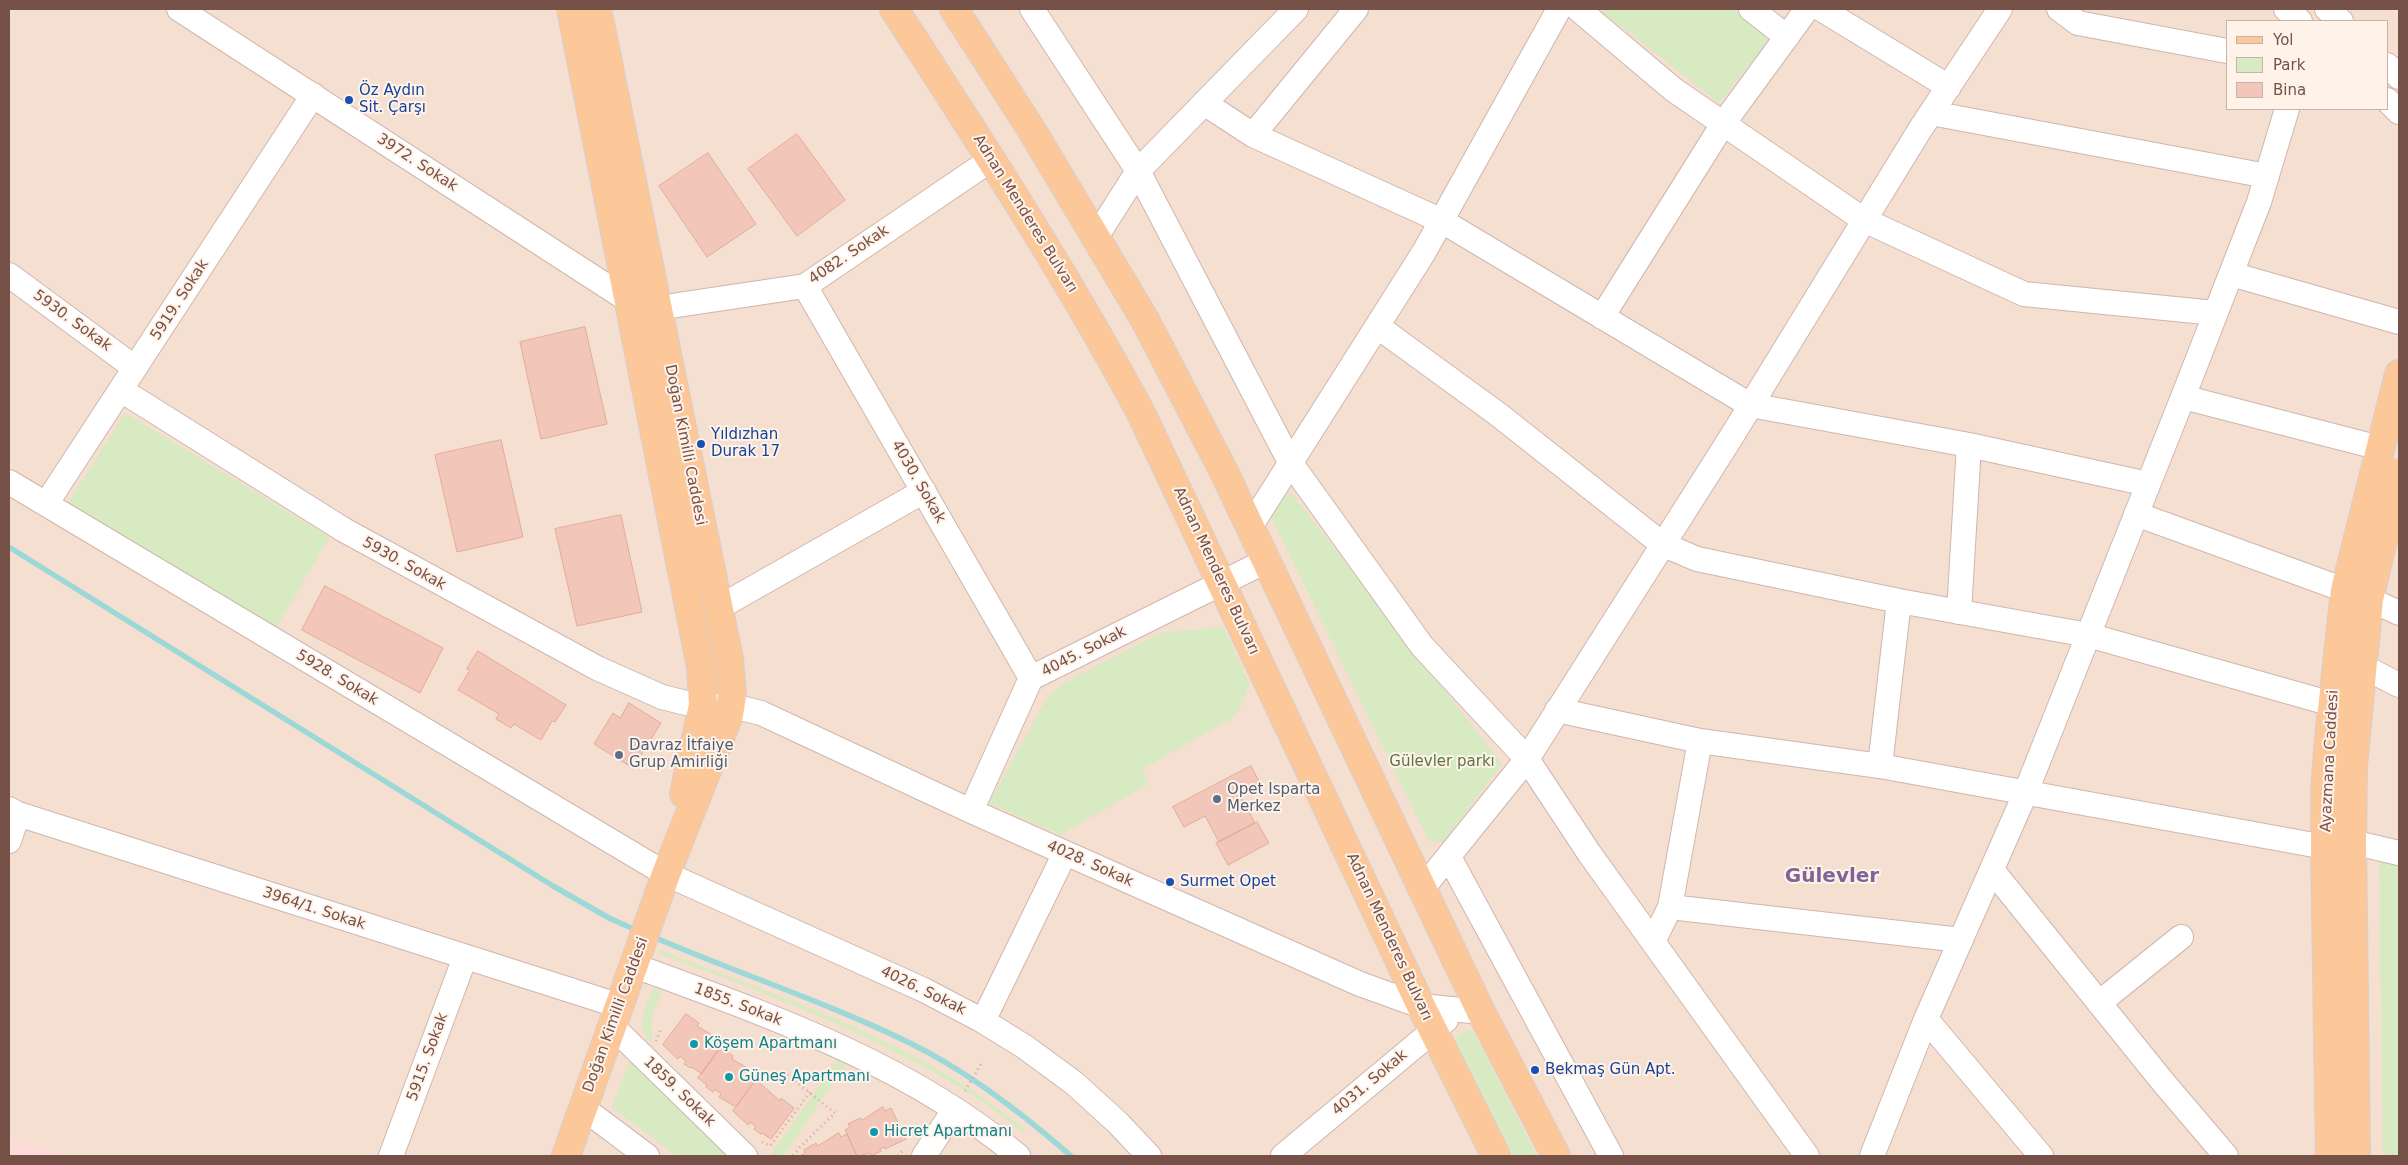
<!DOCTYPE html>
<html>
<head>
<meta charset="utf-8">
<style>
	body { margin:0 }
	#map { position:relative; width:2408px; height:1165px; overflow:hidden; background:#fdeee2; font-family:"DejaVu Sans",sans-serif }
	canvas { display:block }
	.frame { position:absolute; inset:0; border:10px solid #755148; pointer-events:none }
	.legend { position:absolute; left:2226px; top:20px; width:162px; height:90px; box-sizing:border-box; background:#fff3e9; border:1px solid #c8b2a9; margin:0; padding:6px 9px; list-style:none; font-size:15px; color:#755148 }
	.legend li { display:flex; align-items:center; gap:10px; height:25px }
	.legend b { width:25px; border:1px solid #c8b2a9 }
</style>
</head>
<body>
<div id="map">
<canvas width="2408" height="1165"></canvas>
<div class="frame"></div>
<ul class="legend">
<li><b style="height:6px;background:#fcc899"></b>Yol</li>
<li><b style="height:14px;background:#d8eac1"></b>Park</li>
<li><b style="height:14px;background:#f2c7b9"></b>Bina</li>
</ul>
</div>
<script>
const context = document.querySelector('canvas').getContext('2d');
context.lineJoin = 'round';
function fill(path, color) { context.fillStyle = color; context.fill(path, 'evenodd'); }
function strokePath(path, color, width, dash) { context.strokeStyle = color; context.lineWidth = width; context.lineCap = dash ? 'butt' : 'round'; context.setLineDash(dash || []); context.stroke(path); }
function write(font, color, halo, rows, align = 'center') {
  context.font = font + ' "DejaVu Sans",sans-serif'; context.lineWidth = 4; context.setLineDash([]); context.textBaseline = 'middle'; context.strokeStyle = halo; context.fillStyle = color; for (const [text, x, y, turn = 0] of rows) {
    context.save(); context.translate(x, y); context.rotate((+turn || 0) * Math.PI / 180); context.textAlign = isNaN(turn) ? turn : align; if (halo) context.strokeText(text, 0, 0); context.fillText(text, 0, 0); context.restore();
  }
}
const residential = new Path2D(`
	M 9,9 L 2399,9 L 2399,1156 L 9,1156 ZM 2227,21 L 2387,21 L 2387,109 L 2227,109 Z`);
const commercial = new Path2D(`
	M 9,1137 L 64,1156 L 9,1156 Z`);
const green = new Path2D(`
	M 1599,9 L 1733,9 L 1770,38 L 1719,103 Z
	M 125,413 L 329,537 L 277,627 L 67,505 Z
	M 1292,494 L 1502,764 L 1443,842 L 1429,841 L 1269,513 L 1280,498 Z
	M 1223,627 L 1250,685 L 1239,709 L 1231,719 L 1142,769 L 1149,784 L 1060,835 L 989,803 L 1047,698 L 1062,684 L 1160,633 Z
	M 2376,835 L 2399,847 L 2399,1156 L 2383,1156 L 2379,853 L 2372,841 Z
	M 659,950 C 783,997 923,1044 1026,1130 L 1023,1133 C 993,1106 958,1085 922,1066 C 838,1020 748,987 658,953 Z
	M 655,984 L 660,987 L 661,991 L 651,1022 L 652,1043 C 633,1025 647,1005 655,984 Z
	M 1467,1030 L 1470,1030 L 1475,1035 L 1537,1156 L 1514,1156 L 1456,1043 L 1457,1036 Z
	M 631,1059 L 730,1156 L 676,1156 L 612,1107 Z
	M 838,1059 L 846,1063 L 784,1156 L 770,1156 Z`);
const stream = new Path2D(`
	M 9,547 L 553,886 L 609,918 L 638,931
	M 651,936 C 737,973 826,1002 910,1043 C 969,1072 1022,1113 1071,1156`);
const building = new Path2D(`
	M 797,134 L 845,200 L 797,236 L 748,169 Z
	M 708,153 L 756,224 L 707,257 L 659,186 Z
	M 585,327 L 607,424 L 541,439 L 520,342 Z
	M 501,440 L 523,537 L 457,552 L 435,455 Z
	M 621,515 L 642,612 L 577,626 L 555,529 Z
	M 325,586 L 443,648 L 420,693 L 302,630 Z
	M 478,651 L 566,705 L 555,722 L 552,721 L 541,740 L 514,724 L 511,728 L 496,719 L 499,714 L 458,690 L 470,670 L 467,669 Z
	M 629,703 L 661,723 L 633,768 L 594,744 L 613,713 L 620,718 Z
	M 1251,766 L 1262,787 L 1241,797 L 1255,823 L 1219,842 L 1205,816 L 1184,827 L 1173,807 Z
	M 1257,822 L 1269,843 L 1228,865 L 1216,843 Z
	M 686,1014 L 699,1023 L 697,1026 L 724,1042 L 702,1074 L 692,1067 L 691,1068 L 684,1064 L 686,1061 L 680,1056 L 678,1059 L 663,1045 Z
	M 721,1047 L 733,1056 L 732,1059 L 759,1075 L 736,1107 L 719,1097 L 721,1094 L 715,1089 L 713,1092 L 706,1087 L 707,1085 L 698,1078 Z
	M 756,1080 L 780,1101 L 781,1098 L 794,1108 L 771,1139 L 762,1133 L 761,1134 L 754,1129 L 756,1127 L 750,1122 L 748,1125 L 733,1111 Z
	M 883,1107 L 885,1111 L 891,1108 L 906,1139 L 885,1149 L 884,1147 L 880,1149 L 881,1151 L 871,1156 L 870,1153 L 857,1156 L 845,1130 L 850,1127 L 848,1124 L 860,1118 L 862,1120 Z
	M 839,1133 L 841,1137 L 847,1134 L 857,1156 L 800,1156 L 805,1153 L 804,1150 L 816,1143 L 817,1146 Z`);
const path = new Path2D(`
	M 656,1041 L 661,1029
	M 787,1075 L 835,1113 L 800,1147 L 793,1156
	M 965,1091 L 981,1064
	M 762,1142 L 770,1146 L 810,1092
	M 898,1156 L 904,1149`);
const minor = new Path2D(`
	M 179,9 L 628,300 L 651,309 L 805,286 L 992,159
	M 1032,9 L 1138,171 L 1290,462 L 1422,646 L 1527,759 L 1589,853 L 1807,1156
	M 1578,9 L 1674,90 L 1864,220 L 2024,294 L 2215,313
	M 1751,9 L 1787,37
	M 1821,9 L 1949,87
	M 2059,9 L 2078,23 L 2227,51
	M 2286,9 L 2300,21
	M 2327,9 L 2341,21
	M 2387,65 L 2399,77
	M 2387,100 L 2399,112
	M 1204,103 L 1253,135 L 1442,221 L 1750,405 L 1969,445 L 1959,612
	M 1931,113 L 2267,176
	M 1253,135 L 1356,9
	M 1096,237 L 1138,171 L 1296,9
	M 2231,274 L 2399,322
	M 9,275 L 135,368
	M 805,286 L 1031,678
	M 1602,317 L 1723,124 L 1807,9
	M 1377,326 L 1499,415 L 1662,544 L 1697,559 L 1899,601 L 2088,635 L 2332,704
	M 121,390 L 344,530 L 597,668 L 662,697 L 686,703 L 745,709 L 761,713 L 971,811 L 1360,984 L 1421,1006 L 1481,1012
	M 2183,397 L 2380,448
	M 1969,445 L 2148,484
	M 9,482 L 666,874 L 924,990 L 983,1021 L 1025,1047 L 1074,1083 L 1118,1123 L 1149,1156
	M 46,504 L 313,95
	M 2136,514 L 2345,590
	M 1250,527 L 1424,252 L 1559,9
	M 2369,599 L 2399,613
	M 718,608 L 924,491
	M 2362,666 L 2399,685
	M 1557,710 L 1700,741 L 1670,907 L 1653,942
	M 1700,741 L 1880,766 L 2325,847 L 2352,842 L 2399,853
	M 1880,766 L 1899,601
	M 9,809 L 18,814 L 620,1006
	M 971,811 L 1031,678 L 1266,561
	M 9,841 L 18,814
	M 1449,857 L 1611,1156
	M 1992,870 L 2163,1082 L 2226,1156
	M 1422,889 L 1527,759 L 1730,439 L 1921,128 L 2000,9
	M 1670,907 L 1961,940
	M 635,966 C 768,1015 908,1063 1018,1156
	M 2099,1003 L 2181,937
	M 1926,1019 L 2041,1156
	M 983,1021 L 1065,853
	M 613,1027 L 745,1156
	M 583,1108 L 647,1156
	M 391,1156 L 465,957
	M 924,1156 L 954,1110
	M 1283,1156 L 1446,1020
	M 1872,1156 L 1926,1019 L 2025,794 L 2183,397 L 2259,202 L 2287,109`);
const major = new Path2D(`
	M 571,9 L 701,667 L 703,705 L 684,794
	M 894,9 C 980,141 1065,272 1140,411 L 1421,1006 L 1496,1156
	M 954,9 L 1031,129 L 1145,320 L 1223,470 L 1481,1012 L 1556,1156
	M 566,1156 L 666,874 L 729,715 L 732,695 L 729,659 L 597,9
	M 2330,1156 L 2325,847 L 2325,791 L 2329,738 L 2345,590 L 2399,374
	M 2356,1156 L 2352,842 L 2353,766 L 2369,599 L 2399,473`);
const markers = [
	[349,100,5,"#1a4fb4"],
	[701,444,5,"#1a4fb4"],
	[619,755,5,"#5c6f8a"],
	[1217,799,5,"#5c6f8a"],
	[1170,882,5,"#1a4fb4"],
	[694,1044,5,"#0f9aa8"],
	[1535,1070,5,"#1a4fb4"],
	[729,1077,5,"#0f9aa8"],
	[874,1132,5,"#0f9aa8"]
];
const transitNames = [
	["Öz Aydın",359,91],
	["Sit. Çarşı",359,108],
	["Yıldızhan",711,435],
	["Durak 17",711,452],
	["Surmet Opet",1180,882],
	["Bekmaş Gün Apt.",1545,1070]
];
const streetNames = [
	["3972. Sokak",417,163,33],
	["Adnan Menderes Bulvarı",1025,214,58],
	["4082. Sokak",849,255,-34],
	["5919. Sokak",180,300,-57],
	["5930. Sokak",72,321,36],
	["Doğan Kimilli Caddesi",685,445,79],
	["4030. Sokak",918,482,60],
	["5930. Sokak",404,564,29],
	["Adnan Menderes Bulvarı",1216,571,65],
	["4045. Sokak",1084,652,-27],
	["5928. Sokak",337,678,31],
	["Ayazmana Caddesi",2330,761,-87],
	["4028. Sokak",1090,864,24],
	["3964/1. Sokak",314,909,18],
	["Adnan Menderes Bulvarı",1389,937,65],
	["4026. Sokak",923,991,26],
	["1855. Sokak",738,1005,21],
	["Doğan Kimilli Caddesi",616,1015,-70],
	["5915. Sokak",428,1057,-70],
	["4031. Sokak",1370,1083,-40],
	["1859. Sokak",679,1092,44]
];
const serviceNames = [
	["Davraz İtfaiye",629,746],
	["Grup Amirliği",629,763],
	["Opet Isparta",1227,790],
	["Merkez",1227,807]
];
const parkNames = [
	["Gülevler parkı",1442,762]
];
const cultureNames = [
	["Köşem Apartmanı",704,1044],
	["Güneş Apartmanı",739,1077],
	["Hicret Apartmanı",884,1132]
];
const districtNames = [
	["Gülevler",1832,877]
];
fill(residential, '#f4dfd1');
fill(commercial, '#fddbd6');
fill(green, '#d8eac1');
strokePath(stream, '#9dd8d8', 5.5);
fill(building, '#f2c7b9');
strokePath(building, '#e5ab9a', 1);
strokePath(minor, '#d0b6ac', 26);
strokePath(major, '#d8cecc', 30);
strokePath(path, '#d7aa9d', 3, [1, 4]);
strokePath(minor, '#fff', 24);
strokePath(major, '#fcc899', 28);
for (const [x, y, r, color] of markers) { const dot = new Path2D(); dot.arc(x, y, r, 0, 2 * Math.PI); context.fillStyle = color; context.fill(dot); strokePath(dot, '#fff3e9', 2); }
write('15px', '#164399', '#fff3e9', transitNames, 'left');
write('15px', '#755148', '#fff3e9', streetNames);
write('15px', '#4e5e75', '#fff3e9', serviceNames, 'left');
write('15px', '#57753d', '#fff3e9', parkNames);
write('15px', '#0d838f', '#fff3e9', cultureNames, 'left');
write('bold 20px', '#7e6498', '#fff3e9', districtNames);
</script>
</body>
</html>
